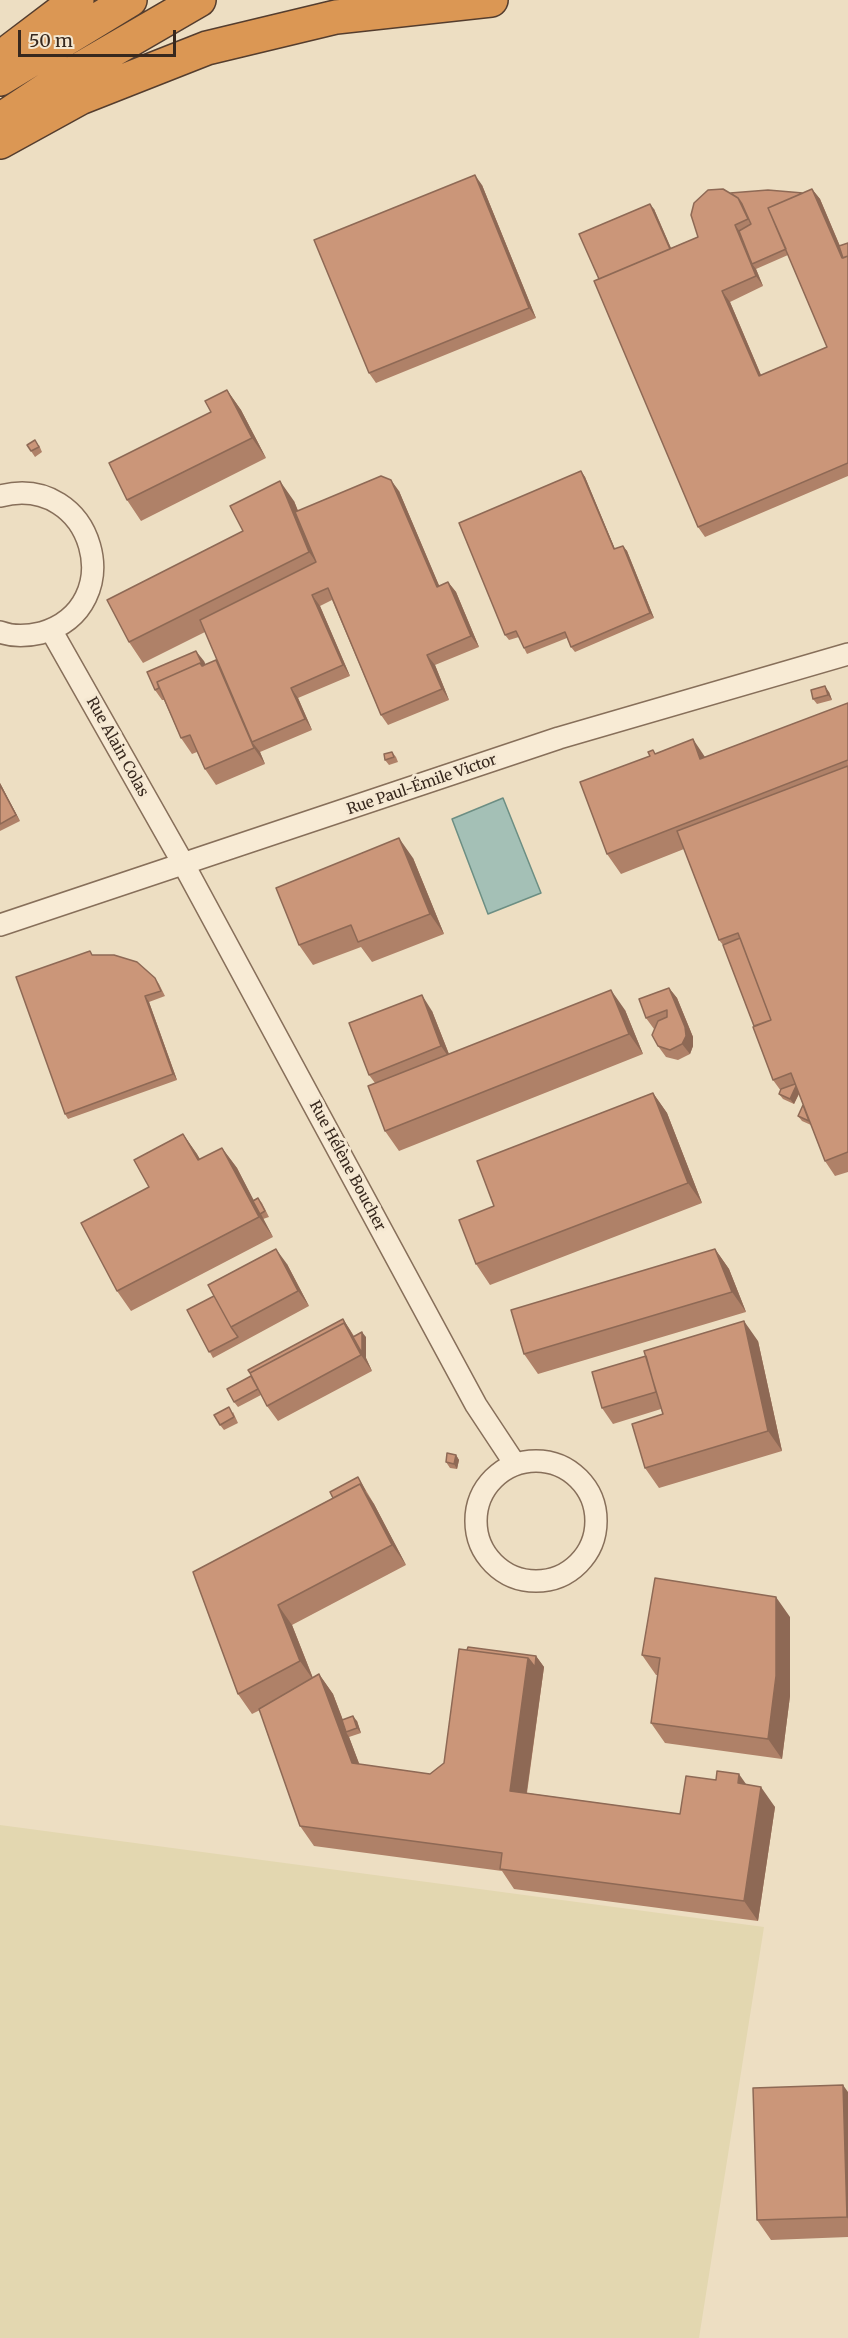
<!DOCTYPE html>
<html>
<head>
<meta charset="utf-8">
<style>
	body { margin:0 }
	#map { position:relative; width:848px; height:2338px; overflow:hidden; background:#eddec2; font-family:Merriweather,serif }
	canvas { display:block }
	.scale { position:absolute; left:18px; top:30px; width:158px; height:27px; box-sizing:border-box; border:3px solid #37281e; border-top:0; padding-left:8px; font-size:18px; line-height:21px; white-space:nowrap; color:#37281e; -webkit-text-stroke:4px #f5e8d2; paint-order:stroke }
</style>
</head>
<body>
<div id="map">
<canvas width="848" height="2338"></canvas>
<div class="scale">50 m</div>
</div>
<script>
const context = document.querySelector('canvas').getContext('2d');
context.lineJoin = 'round';
function fill(path, color) { context.fillStyle = color; context.fill(path, 'evenodd'); }
function strokePath(path, color, width, dash) { context.strokeStyle = color; context.lineWidth = width; context.lineCap = dash ? 'butt' : 'round'; context.setLineDash(dash || []); context.stroke(path); }
function write(font, color, halo, rows, align = 'center') {
  context.font = font + ' Merriweather,serif'; context.lineWidth = 6; context.setLineDash([]); context.textBaseline = 'middle'; context.strokeStyle = halo; context.fillStyle = color; for (const [text, x, y, turn = 0] of rows) {
    context.save(); context.translate(x, y); context.rotate((+turn || 0) * Math.PI / 180); context.textAlign = isNaN(turn) ? turn : align; if (halo) context.strokeText(text, 0, 0); context.fillText(text, 0, 0); context.restore();
  }
}
const farmland = new Path2D(`
	M 0,1825 L 764,1927 L 699,2338 L 0,2338 Z`);
const water = new Path2D(`
	M 503,798 L 541,893 L 488,914 L 452,819 Z`);
const street = new Path2D(`
	M 0,496 C 94,472 131,607 41,633 C 28,636 13,637 0,632
	M 51,630 L 184,865 L 476,1405 L 515,1464
	M 0,925 L 559,738 L 848,654
	M476 1521a60 60 0 1 1 120 0a60 60 0 1 1-120 0Z`);
const highway = new Path2D(`
	M 11,50 L 77,0
	M 0,79 L 130,0
	M 0,120 L 56,83 L 199,0
	M 0,142 L 80,98 L 207,48 L 336,17 L 491,0`);
const wall = new Path2D(`
	M 482,185 L 536,318 L 376,383 L 369,373 Z
	M 812,189 L 820,199 L 840,246 L 848,243 L 848,476 L 705,537 L 698,527 L 599,279 L 654,209 L 671,248 L 698,237 L 730,193 L 803,193 ZM 788,255 L 827,347 L 761,375 L 730,302 L 763,286 L 756,269 Z
	M 227,390 L 241,410 L 266,458 L 141,521 L 127,500 L 211,412 Z
	M 27,445 L 39,445 L 42,452 L 35,457 Z
	M 581,471 L 585,477 L 615,549 L 623,546 L 627,551 L 654,618 L 575,652 L 571,647 L 567,638 L 527,654 L 524,648 L 519,637 L 509,640 L 505,635 Z
	M 399,491 L 439,586 L 448,582 L 456,592 L 479,647 L 435,665 L 449,700 L 388,725 L 381,715 L 332,600 L 320,606 L 350,676 L 298,698 L 312,730 L 260,752 L 265,764 L 216,785 L 205,769 L 197,752 L 192,754 L 181,738 L 164,700 L 162,700 L 155,690 L 204,661 L 205,665 L 220,665 L 205,632 L 143,663 L 129,642 L 294,501 L 298,511 Z
	M 829,692 L 832,700 L 817,704 L 813,699 Z
	M 848,703 L 848,1172 L 835,1176 L 825,1161 L 811,1125 L 802,1121 L 798,1116 L 803,1105 L 799,1094 L 794,1104 L 783,1099 L 779,1094 L 781,1091 L 773,1080 L 754,1026 L 723,945 L 719,940 L 684,849 L 621,874 L 607,854 L 656,754 L 705,757 Z
	M 392,752 L 396,757 L 398,762 L 389,765 L 385,760 Z
	M 0,783 L 20,821 L 0,831 Z
	M 413,858 L 444,934 L 372,962 L 361,947 L 313,965 L 299,945 Z
	M 93,955 L 155,978 L 159,984 L 165,996 L 149,1002 L 177,1080 L 68,1119 L 65,1114 Z
	M 669,988 L 677,998 L 693,1037 L 693,1046 L 690,1054 L 678,1060 L 666,1057 L 658,1046 L 655,1028 L 654,1029 L 646,1018 Z
	M 625,1010 L 643,1054 L 399,1151 L 385,1131 L 375,1083 L 369,1075 L 432,1011 L 449,1054 Z
	M 653,1093 L 667,1113 L 702,1203 L 490,1285 L 476,1264 L 494,1206 Z
	M 183,1134 L 200,1159 L 222,1148 L 237,1168 L 253,1200 L 258,1198 L 262,1203 L 269,1217 L 263,1219 L 273,1237 L 131,1311 L 117,1291 L 149,1187 Z
	M 715,1249 L 729,1269 L 746,1312 L 538,1374 L 524,1354 Z
	M 287,1264 L 309,1306 L 213,1358 L 187,1310 Z
	M 343,1319 L 354,1336 L 366,1337 L 366,1358 L 372,1371 L 278,1421 L 267,1406 L 261,1395 L 238,1407 L 234,1402 L 251,1376 Z
	M 758,1341 L 782,1451 L 659,1488 L 645,1468 L 663,1414 L 661,1409 L 613,1424 L 602,1408 Z
	M 233,1412 L 238,1423 L 224,1430 L 220,1425 Z
	M 456,1455 L 459,1460 L 457,1469 L 450,1468 L 446,1462 Z
	M 358,1477 L 374,1504 L 406,1565 L 292,1625 L 313,1678 L 319,1674 L 333,1694 L 343,1720 L 357,1721 L 361,1733 L 349,1737 L 359,1764 L 430,1774 L 444,1763 L 536,1656 L 544,1667 L 527,1793 L 680,1814 L 746,1784 L 775,1807 L 758,1921 L 514,1889 L 502,1871 L 314,1846 L 300,1826 L 260,1710 L 252,1714 L 238,1694 L 193,1572 L 333,1498 Z
	M 790,1617 L 790,1696 L 782,1759 L 665,1743 L 651,1723 L 658,1675 L 656,1675 L 642,1655 Z
	M 848,2092 L 848,2237 L 771,2240 L 757,2220 Z`);
const shadedWall = new Path2D(`
	M 475,175 L 482,185 L 536,318 L 529,308 Z
	M 812,189 L 820,199 L 847,263 L 842,258 Z
	M 650,204 L 654,209 L 676,260 L 672,255 Z
	M 735,225 L 743,236 L 752,264 L 756,269 L 763,286 L 756,276 Z
	M 722,291 L 730,302 L 766,387 L 759,376 Z
	M 227,390 L 241,410 L 266,458 L 252,438 Z
	M 581,471 L 585,477 L 617,554 L 614,549 Z
	M 391,480 L 399,491 L 444,597 L 437,587 Z
	M 280,481 L 294,501 L 323,572 L 309,552 Z
	M 623,546 L 627,551 L 654,618 L 650,613 Z
	M 448,582 L 456,592 L 479,647 L 471,636 Z
	M 312,595 L 320,606 L 350,676 L 343,665 Z
	M 196,651 L 204,661 L 213,682 L 202,666 Z
	M 427,655 L 435,665 L 449,700 L 442,689 Z
	M 216,660 L 227,676 L 252,742 L 260,752 L 265,764 L 254,748 Z
	M 825,686 L 829,692 L 832,700 L 828,695 Z
	M 291,688 L 298,698 L 312,730 L 305,719 Z
	M 693,739 L 707,760 L 700,759 Z
	M 0,783 L 20,821 L 16,815 L 0,785 Z
	M 399,838 L 413,858 L 444,934 L 430,914 Z
	M 669,988 L 677,998 L 693,1037 L 693,1046 L 690,1054 L 682,1044 Z
	M 611,990 L 625,1010 L 643,1054 L 629,1034 Z
	M 422,995 L 432,1011 L 452,1062 L 441,1046 Z
	M 145,996 L 149,1002 L 177,1080 L 173,1074 Z
	M 797,1083 L 801,1089 L 794,1104 L 790,1099 Z
	M 653,1093 L 667,1113 L 702,1203 L 688,1183 Z
	M 183,1134 L 197,1154 L 212,1181 L 198,1160 Z
	M 222,1148 L 237,1168 L 273,1237 L 259,1217 Z
	M 276,1249 L 287,1264 L 309,1306 L 298,1291 Z
	M 715,1249 L 729,1269 L 746,1312 L 732,1292 Z
	M 343,1319 L 350,1330 L 362,1352 L 362,1332 L 366,1337 L 366,1358 L 372,1371 L 361,1355 L 344,1323 Z
	M 744,1321 L 758,1341 L 782,1451 L 768,1431 Z
	M 456,1455 L 459,1460 L 457,1469 L 454,1464 Z
	M 360,1484 L 374,1504 L 406,1565 L 392,1545 Z
	M 776,1597 L 790,1617 L 790,1696 L 782,1759 L 768,1739 Z
	M 278,1605 L 292,1625 L 314,1681 L 300,1661 Z
	M 536,1656 L 544,1667 L 524,1811 L 510,1791 L 528,1658 Z
	M 319,1674 L 333,1694 L 347,1731 L 346,1732 L 349,1737 L 367,1784 L 352,1763 Z
	M 353,1716 L 357,1721 L 361,1733 L 357,1728 Z
	M 739,1774 L 753,1794 L 738,1783 Z
	M 761,1787 L 775,1807 L 758,1921 L 744,1901 Z
	M 843,2085 L 848,2092 L 848,2219 L 847,2217 Z`);
const building = new Path2D(`
	M 475,175 L 529,308 L 369,373 L 314,240 Z
	M 723,189 L 738,198 L 748,219 L 735,225 L 756,276 L 722,291 L 759,376 L 827,347 L 768,208 L 812,189 L 842,258 L 848,256 L 848,463 L 698,527 L 594,281 L 698,237 L 691,215 L 694,203 L 708,190 Z
	M 768,190 L 803,193 L 768,208 L 786,249 L 752,264 L 739,231 L 751,224 L 742,204 L 738,198 L 730,193 Z
	M 650,204 L 670,249 L 599,279 L 579,234 Z
	M 848,243 L 848,256 L 843,258 L 839,246 Z
	M 227,390 L 252,438 L 127,500 L 109,463 L 211,412 L 205,401 Z
	M 35,440 L 39,447 L 31,451 L 27,445 Z
	M 581,471 L 614,549 L 623,546 L 650,613 L 571,647 L 565,632 L 524,648 L 516,631 L 505,635 L 459,523 Z
	M 381,476 L 391,480 L 437,587 L 448,582 L 471,636 L 427,655 L 442,689 L 381,715 L 328,588 L 312,595 L 343,665 L 291,688 L 305,719 L 252,742 L 200,620 L 316,562 L 295,512 Z
	M 280,481 L 309,552 L 129,642 L 107,600 L 243,531 L 230,506 Z
	M 196,651 L 203,666 L 200,663 L 157,682 L 159,688 L 155,690 L 147,672 Z
	M 216,660 L 254,748 L 205,769 L 190,735 L 181,738 L 157,682 L 200,663 L 202,666 Z
	M 825,686 L 828,695 L 813,699 L 811,690 Z
	M 848,703 L 848,760 L 607,854 L 580,782 L 650,756 L 648,752 L 653,750 L 655,754 L 693,739 L 700,759 Z
	M 392,752 L 394,757 L 385,760 L 384,754 Z
	M 848,766 L 848,1152 L 825,1161 L 791,1073 L 773,1080 L 753,1027 L 771,1020 L 738,933 L 719,940 L 677,831 Z
	M 0,785 L 16,815 L 0,824 Z
	M 399,838 L 430,914 L 358,942 L 351,925 L 299,945 L 276,888 Z
	M 740,938 L 771,1020 L 754,1026 L 723,945 Z
	M 90,951 L 92,955 L 114,955 L 137,962 L 155,978 L 161,991 L 145,996 L 173,1074 L 65,1114 L 16,977 Z
	M 669,988 L 685,1027 L 686,1036 L 682,1044 L 670,1050 L 658,1046 L 652,1035 L 658,1021 L 667,1017 L 667,1010 L 646,1018 L 639,999 Z
	M 611,990 L 629,1034 L 385,1131 L 368,1086 Z
	M 422,995 L 441,1046 L 369,1075 L 349,1023 Z
	M 795,1084 L 796,1086 L 790,1099 L 779,1094 L 781,1089 Z
	M 653,1093 L 688,1183 L 476,1264 L 459,1220 L 494,1206 L 477,1161 Z
	M 803,1105 L 809,1121 L 798,1116 Z
	M 183,1134 L 198,1160 L 222,1148 L 259,1217 L 117,1291 L 81,1223 L 149,1187 L 134,1160 Z
	M 258,1198 L 265,1211 L 260,1214 L 253,1201 Z
	M 276,1249 L 298,1291 L 231,1327 L 208,1285 Z
	M 715,1249 L 732,1292 L 524,1354 L 511,1310 Z
	M 214,1296 L 231,1327 L 238,1337 L 209,1352 L 187,1310 Z
	M 343,1319 L 347,1328 L 344,1323 L 250,1373 L 248,1370 Z
	M 744,1321 L 768,1431 L 645,1468 L 632,1424 L 663,1414 L 644,1351 Z
	M 344,1323 L 361,1355 L 267,1406 L 250,1373 Z
	M 362,1332 L 362,1353 L 353,1337 Z
	M 646,1356 L 656,1392 L 602,1408 L 592,1372 Z
	M 251,1376 L 258,1389 L 234,1402 L 227,1389 Z
	M 229,1407 L 234,1417 L 220,1425 L 214,1415 Z
	M 447,1453 L 456,1455 L 454,1464 L 446,1462 Z
	M 358,1477 L 365,1491 L 360,1484 L 333,1498 L 330,1492 Z
	M 360,1484 L 392,1545 L 278,1605 L 300,1661 L 238,1694 L 193,1572 Z
	M 655,1578 L 776,1597 L 776,1676 L 768,1739 L 651,1723 L 660,1658 L 642,1655 Z
	M 468,1647 L 536,1656 L 535,1667 L 528,1658 L 467,1650 Z
	M 459,1649 L 528,1658 L 510,1791 L 680,1814 L 686,1776 L 716,1780 L 717,1771 L 739,1774 L 738,1783 L 761,1787 L 744,1901 L 500,1869 L 502,1853 L 300,1826 L 259,1709 L 319,1674 L 352,1763 L 430,1774 L 444,1763 Z
	M 353,1716 L 357,1728 L 346,1732 L 342,1720 Z
	M 843,2085 L 847,2217 L 757,2220 L 753,2088 Z`);
const streetNames = [
	["Rue Alain Colas",117,747,61],
	["Rue Paul-Émile Victor",422,785,-19],
	["Rue Hélène Boucher",347,1166,62]
];
fill(farmland, '#e3d7b0');
fill(water, '#a4c0b6');
strokePath(water, '#6c8e83', 1.5);
strokePath(street, '#876f5a', 24);
strokePath(highway, '#543d2e', 36);
strokePath(street, '#f8ebd5', 21);
strokePath(highway, '#db9754', 33);
fill(wall, '#af8168');
fill(shadedWall, '#8e6955');
fill(building, '#cb9679');
strokePath(building, '#8e6955', 1.5);
write('15px', '#37281e', '#f5e8d2', streetNames);
</script>
</body>
</html>
